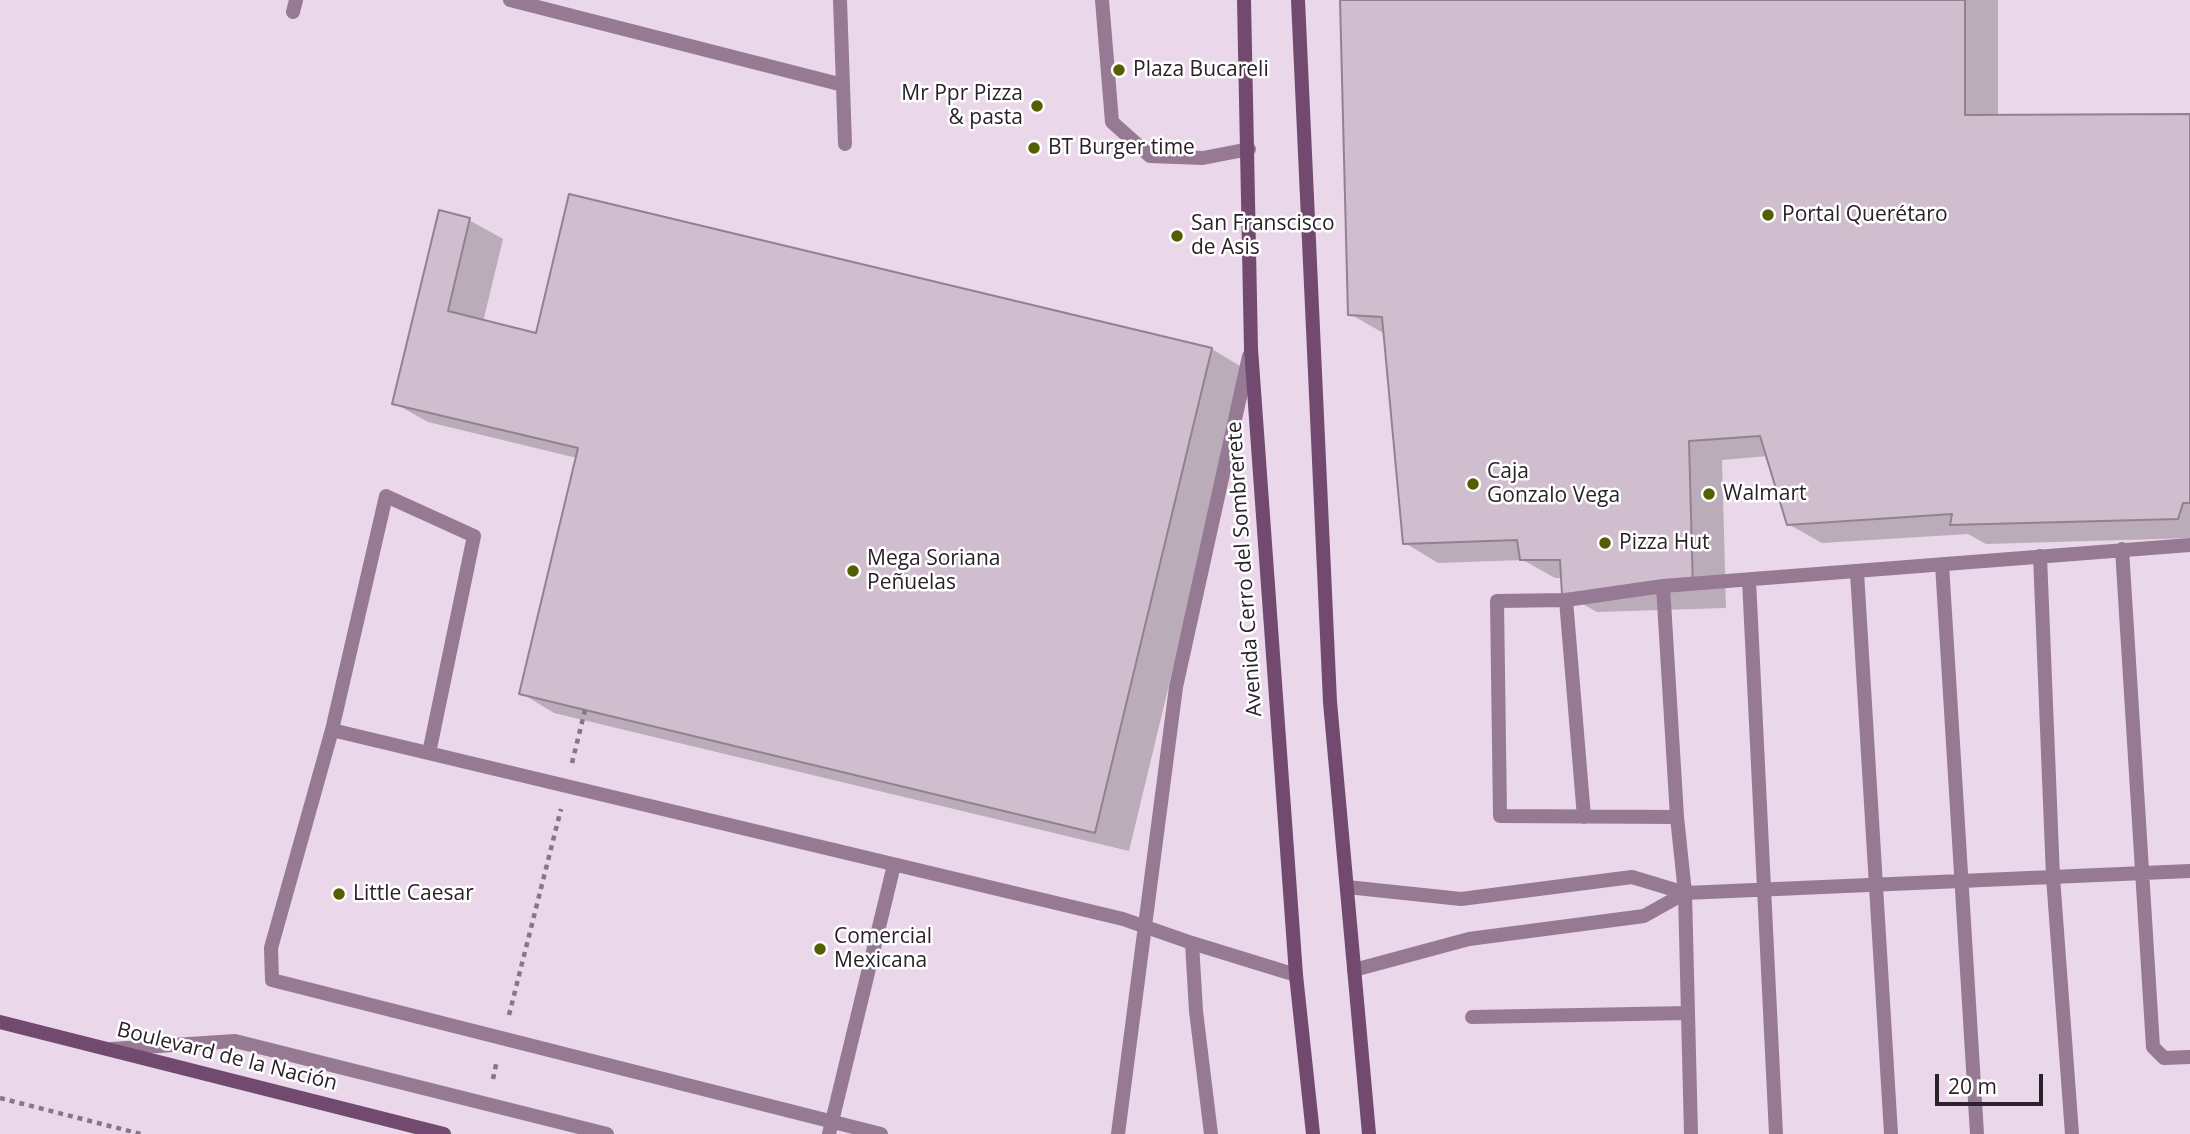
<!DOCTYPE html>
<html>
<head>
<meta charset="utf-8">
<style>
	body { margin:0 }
	#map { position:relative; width:2190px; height:1134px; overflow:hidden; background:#ead7e9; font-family:"Open Sans",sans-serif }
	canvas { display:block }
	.scale { position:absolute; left:1935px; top:1074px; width:108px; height:32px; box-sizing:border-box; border:4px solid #292228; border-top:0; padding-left:9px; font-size:21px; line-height:24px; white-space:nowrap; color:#292228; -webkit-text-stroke:5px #fff; paint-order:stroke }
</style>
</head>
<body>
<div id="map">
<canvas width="2190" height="1134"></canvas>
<div class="scale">20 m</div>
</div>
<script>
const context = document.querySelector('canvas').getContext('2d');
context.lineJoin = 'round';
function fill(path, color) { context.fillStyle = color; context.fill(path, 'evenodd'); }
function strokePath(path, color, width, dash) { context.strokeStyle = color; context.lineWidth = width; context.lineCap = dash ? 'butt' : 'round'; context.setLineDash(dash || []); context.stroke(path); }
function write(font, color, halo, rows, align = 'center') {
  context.font = font + ' "Open Sans",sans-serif'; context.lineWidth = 5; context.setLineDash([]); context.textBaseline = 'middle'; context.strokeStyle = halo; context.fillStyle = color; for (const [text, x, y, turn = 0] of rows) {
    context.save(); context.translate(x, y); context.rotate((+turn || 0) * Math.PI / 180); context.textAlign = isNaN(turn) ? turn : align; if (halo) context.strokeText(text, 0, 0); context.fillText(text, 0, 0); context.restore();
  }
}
const shadow = new Path2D(`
	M 1342,0 L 1998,0 L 1998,117 L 2190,115 L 2190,538 L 1986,544 L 1968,534 L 1822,543 L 1788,524 L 1768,456 L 1722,460 L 1726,608 L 1597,612 L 1563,593 L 1563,578 L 1555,578 L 1523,560 L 1438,563 L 1405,543 L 1385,334 L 1350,314 Z
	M 570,196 L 1212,349 L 1245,369 L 1129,851 L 554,713 L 521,693 L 577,458 L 428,422 L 394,403 L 469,220 L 503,239 L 483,322 L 537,335 Z`);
const building = new Path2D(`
	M 1340,0 L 1965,0 L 1965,115 L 2190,114 L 2190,503 L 2183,503 L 2178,519 L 1950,525 L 1952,514 L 1787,525 L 1760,436 L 1689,441 L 1693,589 L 1562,594 L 1560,560 L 1520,560 L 1517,540 L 1403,544 L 1382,317 L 1348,315 Z
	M 569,194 L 1212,348 L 1095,833 L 519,694 L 578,448 L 392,404 L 439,210 L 470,218 L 448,311 L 536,333 Z`);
const path = new Path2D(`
	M 572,763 L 585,710
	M 509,1015 L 561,809
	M 493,1079 L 497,1060
	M 0,1098 L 141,1134`);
const service = new Path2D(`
	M 1102,0 L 1112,122 L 1150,156 L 1203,158 L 1249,149
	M 2122,549 L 2153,1047 L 2164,1058 L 2190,1057
	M 2040,556 L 2053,877 L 2072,1134
	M 1942,564 L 1977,1134
	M 1857,572 L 1891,1134
	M 1749,580 L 1776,1134
	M 1663,586 L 1677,817
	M 1566,600 L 1584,817
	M 332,730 L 1123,919 L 1192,943 L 1296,975
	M 429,753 L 474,536 L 386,496 L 332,730 L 271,948 L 272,980 L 881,1134
	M 1347,887 L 1461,899 L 1632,877 L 1685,893 L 2190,871
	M 1192,943 L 1196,1011 L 1211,1134
	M 1354,970 L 1469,939 L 1644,916 L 1685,893
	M 1472,1017 L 1688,1013
	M 112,1049 L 235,1041 L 607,1134
	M 829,1134 L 894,865
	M 1118,1134 L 1176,687 L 1249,356
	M 1691,1134 L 1685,893 L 1677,817 L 1500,816 L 1497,601 L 1566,600 L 1663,586 L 2190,545`);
const minor = new Path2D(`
	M 510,0 L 843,85
	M 840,0 L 845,144
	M 293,12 L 296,0`);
const secondary = new Path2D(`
	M 1244,0 L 1251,349 L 1296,975 L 1313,1134
	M 1298,0 L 1330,702 L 1369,1134
	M 0,1022 L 444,1134`);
const markers = [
	[1119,70,7,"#535f00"],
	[1037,106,7,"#535f00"],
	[1034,148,7,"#535f00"],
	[1768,215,7,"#535f00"],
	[1177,236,7,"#535f00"],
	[1473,484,7,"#535f00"],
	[1709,494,7,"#535f00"],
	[1605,543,7,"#535f00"],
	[853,571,7,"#535f00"],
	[339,894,7,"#535f00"],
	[820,949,7,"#535f00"]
];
const poiNames = [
	["Plaza Bucareli",1133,70],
	["Mr Ppr Pizza",1023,94,"right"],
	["& pasta",1023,118,"right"],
	["BT Burger time",1048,148],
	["Portal Querétaro",1782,215],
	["San Franscisco",1191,224],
	["de Asis",1191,248],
	["Caja",1487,472],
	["Gonzalo Vega",1487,496],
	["Walmart",1723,494],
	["Pizza Hut",1619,543],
	["Mega Soriana",867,559],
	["Peñuelas",867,583],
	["Little Caesar",353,894],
	["Comercial",834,937],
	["Mexicana",834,961]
];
const streetNames = [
	["Avenida Cerro del Sombrerete",1245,569,-94],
	["Boulevard de la Nación",227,1057,14]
];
fill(shadow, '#0003');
fill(building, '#d0becf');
strokePath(building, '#928191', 2);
strokePath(path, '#847883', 4.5, [5, 5]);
strokePath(service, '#967a94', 14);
strokePath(minor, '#967a94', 14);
strokePath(secondary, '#724a70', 14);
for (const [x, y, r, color] of markers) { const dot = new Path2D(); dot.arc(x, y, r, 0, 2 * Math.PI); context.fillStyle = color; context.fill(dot); strokePath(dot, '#fff', 2.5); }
write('21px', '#292228', '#fff', poiNames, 'left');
write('21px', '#292228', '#fff', streetNames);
</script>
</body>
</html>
